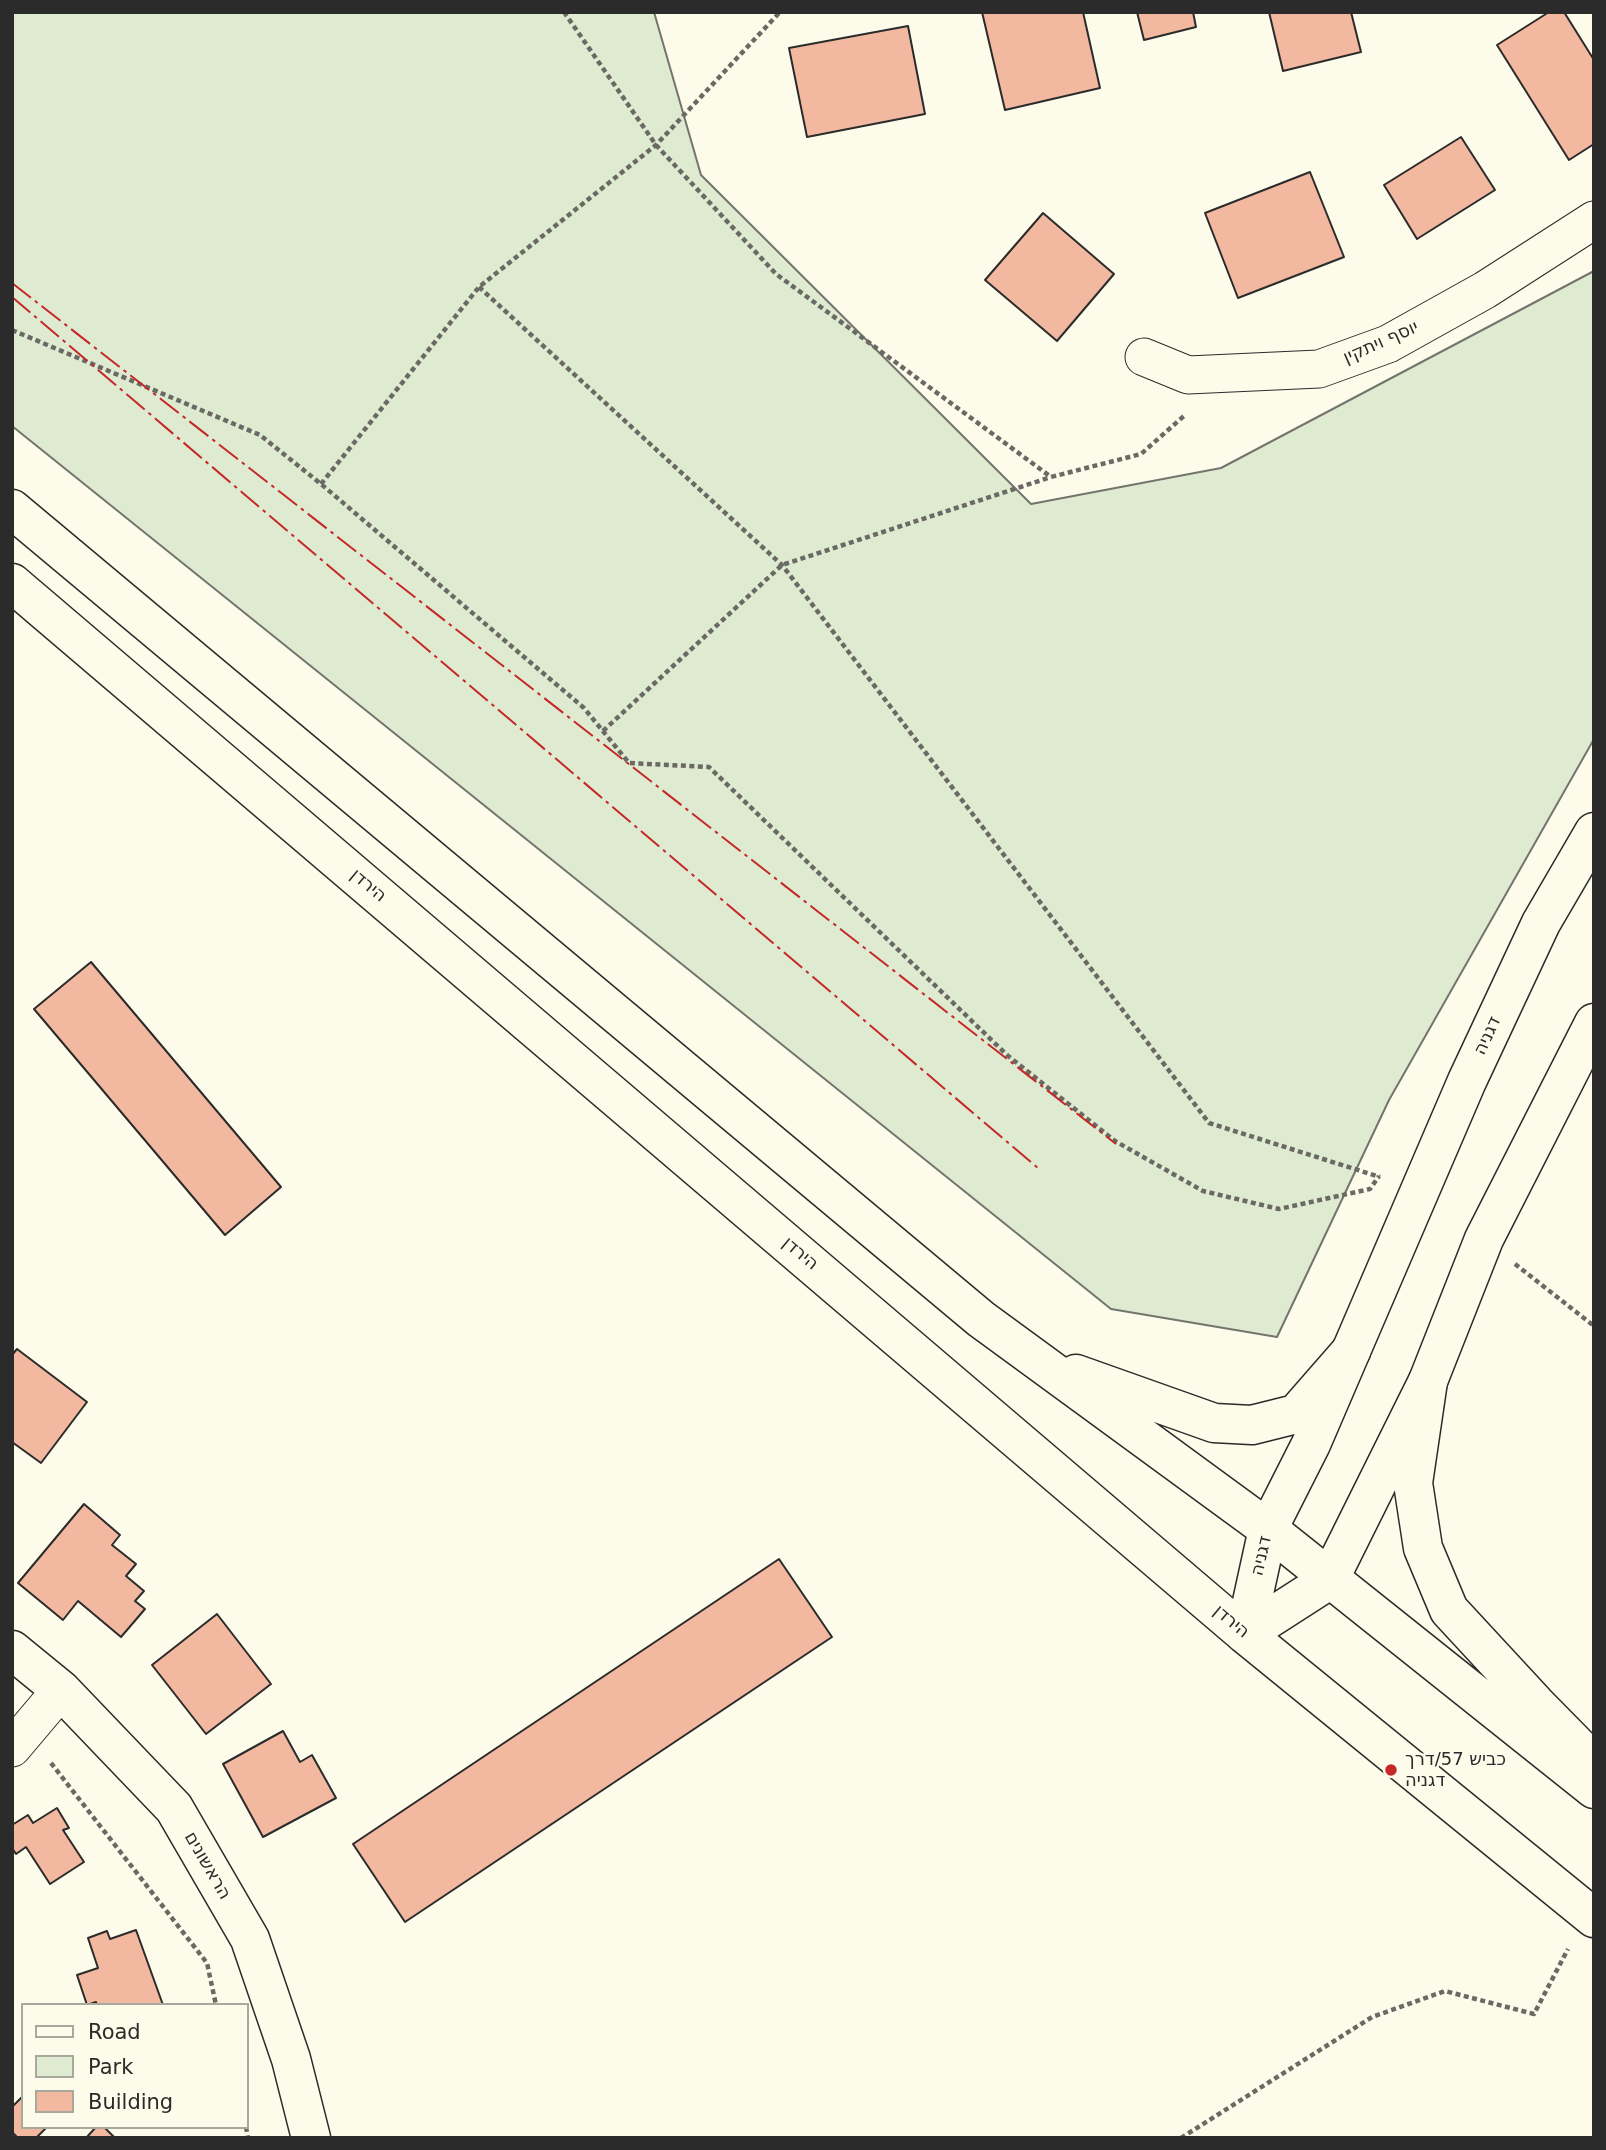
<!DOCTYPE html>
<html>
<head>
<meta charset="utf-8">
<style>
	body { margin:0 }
	#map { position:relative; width:1606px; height:2150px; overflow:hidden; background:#fdfbea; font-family:"DejaVu Sans",sans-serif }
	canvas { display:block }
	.frame { position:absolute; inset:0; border:14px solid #2b2b2b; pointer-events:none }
	.legend { position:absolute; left:21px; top:2003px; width:228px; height:126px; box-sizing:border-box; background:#fdfbea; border:2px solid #a9a89e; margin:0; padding:9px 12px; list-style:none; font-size:21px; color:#2b2b2b }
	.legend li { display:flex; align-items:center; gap:14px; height:35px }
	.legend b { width:35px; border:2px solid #a9a89e }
</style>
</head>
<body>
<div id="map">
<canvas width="1606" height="2150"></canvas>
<div class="frame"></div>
<ul class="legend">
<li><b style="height:9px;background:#fdfbea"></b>Road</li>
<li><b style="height:19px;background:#deebd1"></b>Park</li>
<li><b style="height:19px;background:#f2b8a0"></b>Building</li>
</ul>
</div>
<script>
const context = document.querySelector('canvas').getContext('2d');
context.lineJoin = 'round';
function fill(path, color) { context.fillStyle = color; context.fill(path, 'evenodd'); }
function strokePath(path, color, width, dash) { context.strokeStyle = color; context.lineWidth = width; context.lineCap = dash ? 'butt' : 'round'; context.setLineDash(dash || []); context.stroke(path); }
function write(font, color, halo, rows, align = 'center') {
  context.font = font + ' "DejaVu Sans",Heebo,sans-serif'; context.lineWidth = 5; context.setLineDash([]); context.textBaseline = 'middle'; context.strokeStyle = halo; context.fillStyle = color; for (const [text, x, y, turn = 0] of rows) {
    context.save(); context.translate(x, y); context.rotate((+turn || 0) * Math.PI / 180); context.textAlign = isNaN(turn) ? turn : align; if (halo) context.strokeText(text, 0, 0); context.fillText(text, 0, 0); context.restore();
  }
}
const green = new Path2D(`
	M 12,12 L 654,12 L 701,175 L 1031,504 L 1221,468 L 1594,271 L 1594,739 L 1389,1100 L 1277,1337 L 1111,1309 L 12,426 Z`);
const building = new Path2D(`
	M 982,12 L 1083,12 L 1100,88 L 1005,110 Z
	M 1137,12 L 1193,12 L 1196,27 L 1144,40 Z
	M 1269,12 L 1351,12 L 1361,52 L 1283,71 Z
	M 1549,12 L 1564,12 L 1594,60 L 1594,144 L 1569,160 L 1497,45 Z
	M 908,26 L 925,114 L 807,137 L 789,48 Z
	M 1461,137 L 1495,190 L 1417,239 L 1384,185 Z
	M 1310,172 L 1344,257 L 1238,298 L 1205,213 Z
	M 1043,213 L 1114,274 L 1057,341 L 985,280 Z
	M 91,962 L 281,1187 L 225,1235 L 34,1009 Z
	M 17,1349 L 87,1402 L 41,1463 L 12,1442 L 12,1355 Z
	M 84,1504 L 120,1535 L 112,1545 L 136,1564 L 126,1576 L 144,1591 L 135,1601 L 145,1609 L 121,1637 L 78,1601 L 63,1620 L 18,1583 Z
	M 779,1559 L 832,1637 L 405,1922 L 353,1844 Z
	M 217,1614 L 271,1684 L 206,1734 L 152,1665 Z
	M 283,1731 L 300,1762 L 312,1755 L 336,1798 L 263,1837 L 223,1764 Z
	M 57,1808 L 69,1828 L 63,1830 L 84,1862 L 50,1884 L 26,1847 L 16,1854 L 12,1848 L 12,1825 L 28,1815 L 33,1823 Z
	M 136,1930 L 163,2005 L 97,2005 L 96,2002 L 87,2005 L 77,1975 L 98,1968 L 88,1938 L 107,1931 L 110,1939 Z
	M 23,2096 L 23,2127 L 47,2127 L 36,2138 L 18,2138 L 12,2132 L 12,2107 Z
	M 96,2127 L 104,2127 L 115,2138 L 86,2138 Z`);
const path = new Path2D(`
	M 564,12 L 656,145 L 776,274 L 1051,477 L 1141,454 L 1185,415
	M 479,287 L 782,565 L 1209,1123 L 1380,1177
	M 12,330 L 260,435 L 321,484 L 584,708 L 629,763 L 709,767 L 1007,1055 L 1115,1141 L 1203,1191 L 1279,1209 L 1370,1189 L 1379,1176
	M 321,484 L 479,287 L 656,145 L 780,12
	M 603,731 L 782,565 L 1051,477
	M 1515,1264 L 1594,1326
	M 51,1763 L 207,1963 L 216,2005
	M 246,2127 L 248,2138
	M 1181,2138 L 1372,2017 L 1445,1991 L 1534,2014 L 1568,1949`);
const minor = new Path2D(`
	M 1144,357 L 1188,375 L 1319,369 L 1388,344 L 1485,290 L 1594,220
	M 12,1748 L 61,1690`);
const tertiary = new Path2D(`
	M 12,1650 L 61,1690 L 174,1808 L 250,1939 L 291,2059 L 311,2138`);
const secondary = new Path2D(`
	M 1245,1634 L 1268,1529 L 1311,1444 L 1467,1081 L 1541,923 L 1594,832
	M 1245,1634 L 1329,1580 L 1428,1381 L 1484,1239 L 1594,1023`);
const trunk = new Path2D(`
	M 12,509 L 981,1319 L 1268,1529 L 1594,1789
	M 12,583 L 1245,1634 L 1594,1918
	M 1076,1374 L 1214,1423 L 1252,1425 L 1296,1414 L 1351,1351
	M 1428,1381 L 1413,1483 L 1423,1548 L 1449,1610 L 1535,1703 L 1594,1763`);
const power = new Path2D(`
	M 12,283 L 1116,1144
	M 12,297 L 1038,1168`);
const markers = [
	[1391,1770,7,"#c62828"]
];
const streetNames = [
	["יוסף ויתקין",1381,343,-24],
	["הירדן",368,886,40],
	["דגניה",1488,1036,-65],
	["הירדן",800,1254,40],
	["דגניה",1262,1556,-77],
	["הירדן",1231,1622,40],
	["הראשונים",207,1866,60]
];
const poiNames = [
	["כביש 57/דרך",1405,1760],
	["דגניה",1405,1781]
];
fill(green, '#deebd1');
strokePath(green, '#74746e', 2);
fill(building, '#f2b8a0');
strokePath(building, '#2b2b2b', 2);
strokePath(minor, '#2b2b2b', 39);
strokePath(tertiary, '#2b2b2b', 41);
strokePath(secondary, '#2b2b2b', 41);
strokePath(trunk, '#2b2b2b', 41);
strokePath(path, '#6a6964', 4.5, [5, 3.5]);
strokePath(minor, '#fdfbea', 37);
strokePath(tertiary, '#fdfbea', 38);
strokePath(secondary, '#fdfbea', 38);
strokePath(trunk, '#fdfbea', 38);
strokePath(power, '#c62828', 2, [24, 5, 3.5, 5]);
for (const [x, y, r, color] of markers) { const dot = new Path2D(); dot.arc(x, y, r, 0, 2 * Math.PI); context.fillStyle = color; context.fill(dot); strokePath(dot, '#fdfbea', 2.5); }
write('18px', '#2b2b2b', '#fdfbea', streetNames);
write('18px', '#2b2b2b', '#fdfbea', poiNames, 'left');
</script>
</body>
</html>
